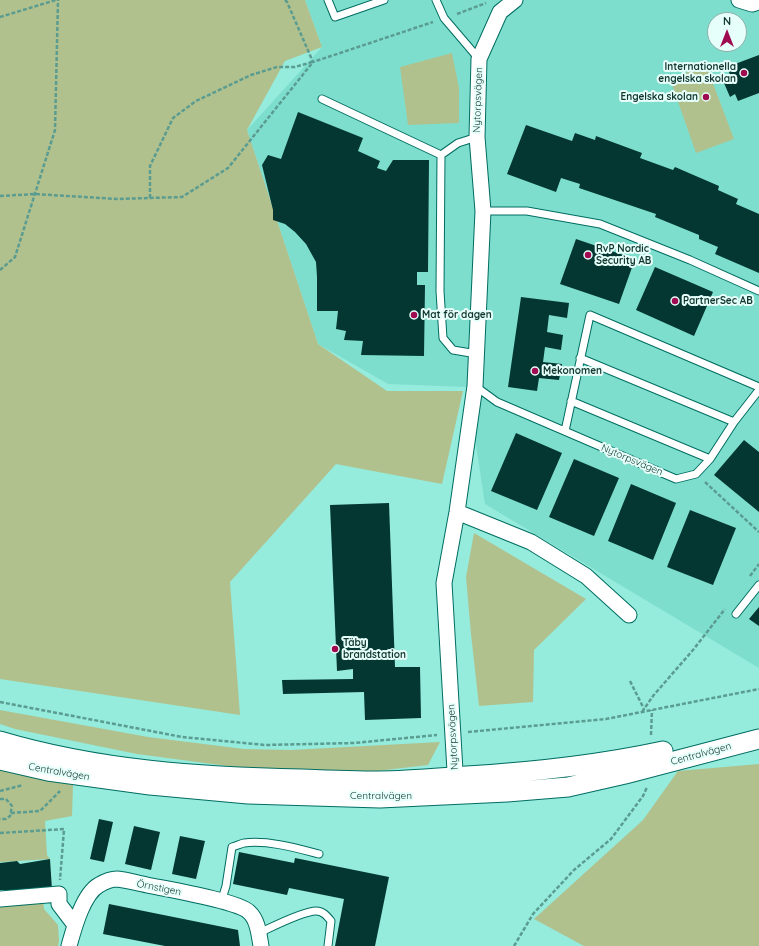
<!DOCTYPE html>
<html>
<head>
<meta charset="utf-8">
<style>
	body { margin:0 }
	#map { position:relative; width:759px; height:946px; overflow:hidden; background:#95ebdc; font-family:Quicksand,sans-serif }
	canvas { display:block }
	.north { position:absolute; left:707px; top:12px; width:40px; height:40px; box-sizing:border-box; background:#e7fffa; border:1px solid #91afa9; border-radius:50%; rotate:0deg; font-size:11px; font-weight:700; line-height:16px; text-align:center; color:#113630 }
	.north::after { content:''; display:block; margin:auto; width:14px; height:18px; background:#a00a50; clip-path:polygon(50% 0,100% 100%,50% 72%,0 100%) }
</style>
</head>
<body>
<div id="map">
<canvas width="759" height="946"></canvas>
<div class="north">N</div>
</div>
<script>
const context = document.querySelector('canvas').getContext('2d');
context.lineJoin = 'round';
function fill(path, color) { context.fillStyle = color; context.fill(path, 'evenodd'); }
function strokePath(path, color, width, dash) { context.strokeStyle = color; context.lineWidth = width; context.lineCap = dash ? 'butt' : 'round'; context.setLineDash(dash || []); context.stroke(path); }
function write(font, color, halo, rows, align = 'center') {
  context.font = font + ' Quicksand,sans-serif'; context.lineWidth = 4; context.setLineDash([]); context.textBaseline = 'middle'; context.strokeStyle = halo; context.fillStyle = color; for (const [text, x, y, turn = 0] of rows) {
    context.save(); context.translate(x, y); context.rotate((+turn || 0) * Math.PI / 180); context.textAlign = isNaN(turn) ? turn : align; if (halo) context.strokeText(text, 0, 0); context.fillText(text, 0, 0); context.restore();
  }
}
const built = new Path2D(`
	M 305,0 L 759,0 L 759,668 L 485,504 L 467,387 L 388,384 L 318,344 L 247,130 L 322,47 ZM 715,20 L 739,20 L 739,44 L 715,44 Z`);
const green = new Path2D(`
	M 0,0 L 305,0 L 322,47 L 285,61 L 247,130 L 318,344 L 387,391 L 463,391 L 442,484 L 336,464 L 230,582 L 240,715 L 0,679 Z
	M 452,53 L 459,88 L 459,123 L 408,125 L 400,67 Z
	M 706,65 L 734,139 L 696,153 L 670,79 Z
	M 474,533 L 586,599 L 534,650 L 533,702 L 479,706 L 471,634 L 466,577 Z
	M 0,710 L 148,737 L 244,749 L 291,750 L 440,742 L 428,765 L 377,771 L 250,769 L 137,754 L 15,729 L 0,724 Z
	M 759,764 L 759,946 L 584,946 L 534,919 L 643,820 L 678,771 Z
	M 0,769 L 73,785 L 72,816 L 45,821 L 47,855 L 50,859 L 0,862 Z
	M 43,896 L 44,909 L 58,925 L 59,941 L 58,946 L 0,946 L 0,901 Z`);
const building = new Path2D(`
	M 759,55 L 759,93 L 738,101 L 735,94 L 730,97 L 724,83 L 732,80 L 727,67 Z
	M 298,112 L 363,138 L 358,151 L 380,161 L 377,168 L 386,171 L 393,160 L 429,160 L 428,272 L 417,272 L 417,285 L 425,285 L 424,356 L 361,355 L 363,341 L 344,340 L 346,331 L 336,329 L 338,311 L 317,311 L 317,277 L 316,262 L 306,244 L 295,232 L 285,224 L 273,220 L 273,210 L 262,165 L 268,155 L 281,159 Z
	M 526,125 L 572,141 L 575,133 L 595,140 L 596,136 L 642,153 L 640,158 L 673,170 L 675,167 L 719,186 L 718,190 L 738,199 L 736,204 L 759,214 L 759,273 L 715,254 L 718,247 L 699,239 L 699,235 L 655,217 L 656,214 L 579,188 L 580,184 L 561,178 L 556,192 L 507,174 Z
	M 576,239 L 635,259 L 619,304 L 560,284 Z
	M 655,267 L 713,292 L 694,336 L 636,310 Z
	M 521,297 L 569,303 L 567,318 L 549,315 L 547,332 L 563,335 L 561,350 L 545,347 L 543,362 L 562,364 L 559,380 L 539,378 L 537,391 L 508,387 Z
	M 516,433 L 562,453 L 537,510 L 491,491 Z
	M 744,440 L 759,452 L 759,512 L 714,475 Z
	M 574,459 L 619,478 L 594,536 L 549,517 Z
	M 631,484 L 676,503 L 653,560 L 608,541 Z
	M 389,503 L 395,667 L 420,667 L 421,718 L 365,720 L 364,692 L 283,694 L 282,680 L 353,679 L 353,669 L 337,671 L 330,505 Z
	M 690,510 L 736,528 L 713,585 L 667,567 Z
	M 759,607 L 759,626 L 749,619 Z
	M 99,819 L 113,822 L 104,862 L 90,859 Z
	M 134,826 L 160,832 L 151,870 L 125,864 Z
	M 180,836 L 205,841 L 196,879 L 172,874 Z
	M 239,852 L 294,863 L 295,858 L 389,877 L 375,946 L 335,946 L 344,899 L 289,888 L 287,895 L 233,884 Z
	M 50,859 L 52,890 L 15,892 L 13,890 L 0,890 L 0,863 L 17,861 L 20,864 Z
	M 109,904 L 238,930 L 240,946 L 165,946 L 103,934 Z`);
const path = new Path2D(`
	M 285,0 L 287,2 L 313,62 L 433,22
	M 457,14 L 486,3
	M 0,17 L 56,0
	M 0,196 L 35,194 L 117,199 L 182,197 L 228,168 L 313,62
	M 150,198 L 150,166 L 173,118 L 196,101 L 251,75 L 277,67 L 295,67 L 312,62
	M 0,270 L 15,257 L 55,130 L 58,0
	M 705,482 L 759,532
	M 750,576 L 759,564
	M 630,681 L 644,709
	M 0,702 L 182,737 L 265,745 L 354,743 L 437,735
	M 642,712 L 653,696 L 693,650 L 725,609
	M 468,732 L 606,719 L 759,689
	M 651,735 L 652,710
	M 0,791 L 23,785
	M 0,799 L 6,799 L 12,806 L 10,816 L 6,819 L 0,819
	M 11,813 L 40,811 L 60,791
	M 0,833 L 64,829 L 60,880
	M 514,946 L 533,914 L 574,870 L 611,839 L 643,796 L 647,787`);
const service = new Path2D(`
	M 328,0 L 335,17 L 384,0
	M 436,0 L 444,18 L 479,59
	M 322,99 L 441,155
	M 483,211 L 527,211 L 600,224 L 690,260 L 759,291
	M 477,354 L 453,350 L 443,338 L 440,291 L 441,155 L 458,143 L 477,137
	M 580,358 L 734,422
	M 475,386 L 497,402 L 676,479 L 696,474 L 710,459 L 734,422 L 759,390
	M 571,401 L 710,459
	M 565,431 L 590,315 L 759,387
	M 736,614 L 759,585
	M 221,902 L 226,886 L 232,847 C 236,846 240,844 244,843 C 268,840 296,848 319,854
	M 259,933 C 272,927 303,911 316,911 C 323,911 327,916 331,921 L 328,946`);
const minor = new Path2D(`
	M 739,0 L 752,4 L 759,2
	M 457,512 L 531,542 L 586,576 L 629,615
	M 456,788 L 444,583 L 457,512 L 475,386 L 483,211 L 477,137 L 479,59 L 500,12 L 515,0
	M 0,899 L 59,894 L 59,904 L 75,925
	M 69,946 C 74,928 83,894 99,885 C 104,882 112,879 117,879 C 127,880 137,883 147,885 C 166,889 238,901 249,912 C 258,920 259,935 261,946`);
const tertiary = new Path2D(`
	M 0,741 C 98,770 200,777 302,779 C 328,780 354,781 379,781 C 408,781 438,778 467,776 C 533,772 598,765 663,751
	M 0,760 L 48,771 L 150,785 L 248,794 L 380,798 L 507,792 L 568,787 L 625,774 L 759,739`);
const markers = [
	[744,73,4,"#a00a50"],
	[706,97,4,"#a00a50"],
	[588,255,4,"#a00a50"],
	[675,301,4,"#a00a50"],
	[414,315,4,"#a00a50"],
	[535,371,4,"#a00a50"],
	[335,649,4,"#a00a50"]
];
const poiNames = [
	["Internationella",736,67,"right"],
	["engelska skolan",736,79,"right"],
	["Engelska skolan",698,97,"right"],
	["RvP Nordic",596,249],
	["Security AB",596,261],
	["PartnerSec AB",683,301],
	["Mat för dagen",422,315],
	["Mekonomen",543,371],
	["Täby",343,643],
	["brandstation",343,655]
];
const streetNames = [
	["Nytorpsvägen",478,100,-88],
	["Nytorpsvägen",632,460,23],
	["Nytorpsvägen",453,737,-93],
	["Centralvägen",701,754,-15],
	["Centralvägen",59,772,10],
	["Centralvägen",381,796],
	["Örnstigen",159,888,11]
];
fill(built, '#7edece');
fill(green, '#b1c18d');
fill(building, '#043731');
strokePath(service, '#006d61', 9);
strokePath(minor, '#006d61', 17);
strokePath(tertiary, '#006d61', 21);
strokePath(path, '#5b9c91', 2.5, [4, 2]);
strokePath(service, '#fff', 7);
strokePath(minor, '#fff', 15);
strokePath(tertiary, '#fff', 19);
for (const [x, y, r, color] of markers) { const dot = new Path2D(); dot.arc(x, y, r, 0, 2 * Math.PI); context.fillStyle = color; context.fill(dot); strokePath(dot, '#e7fffa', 1.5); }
write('bold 10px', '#113630', '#e7fffa', poiNames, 'left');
write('10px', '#113630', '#e7fffa', streetNames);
</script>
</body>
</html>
